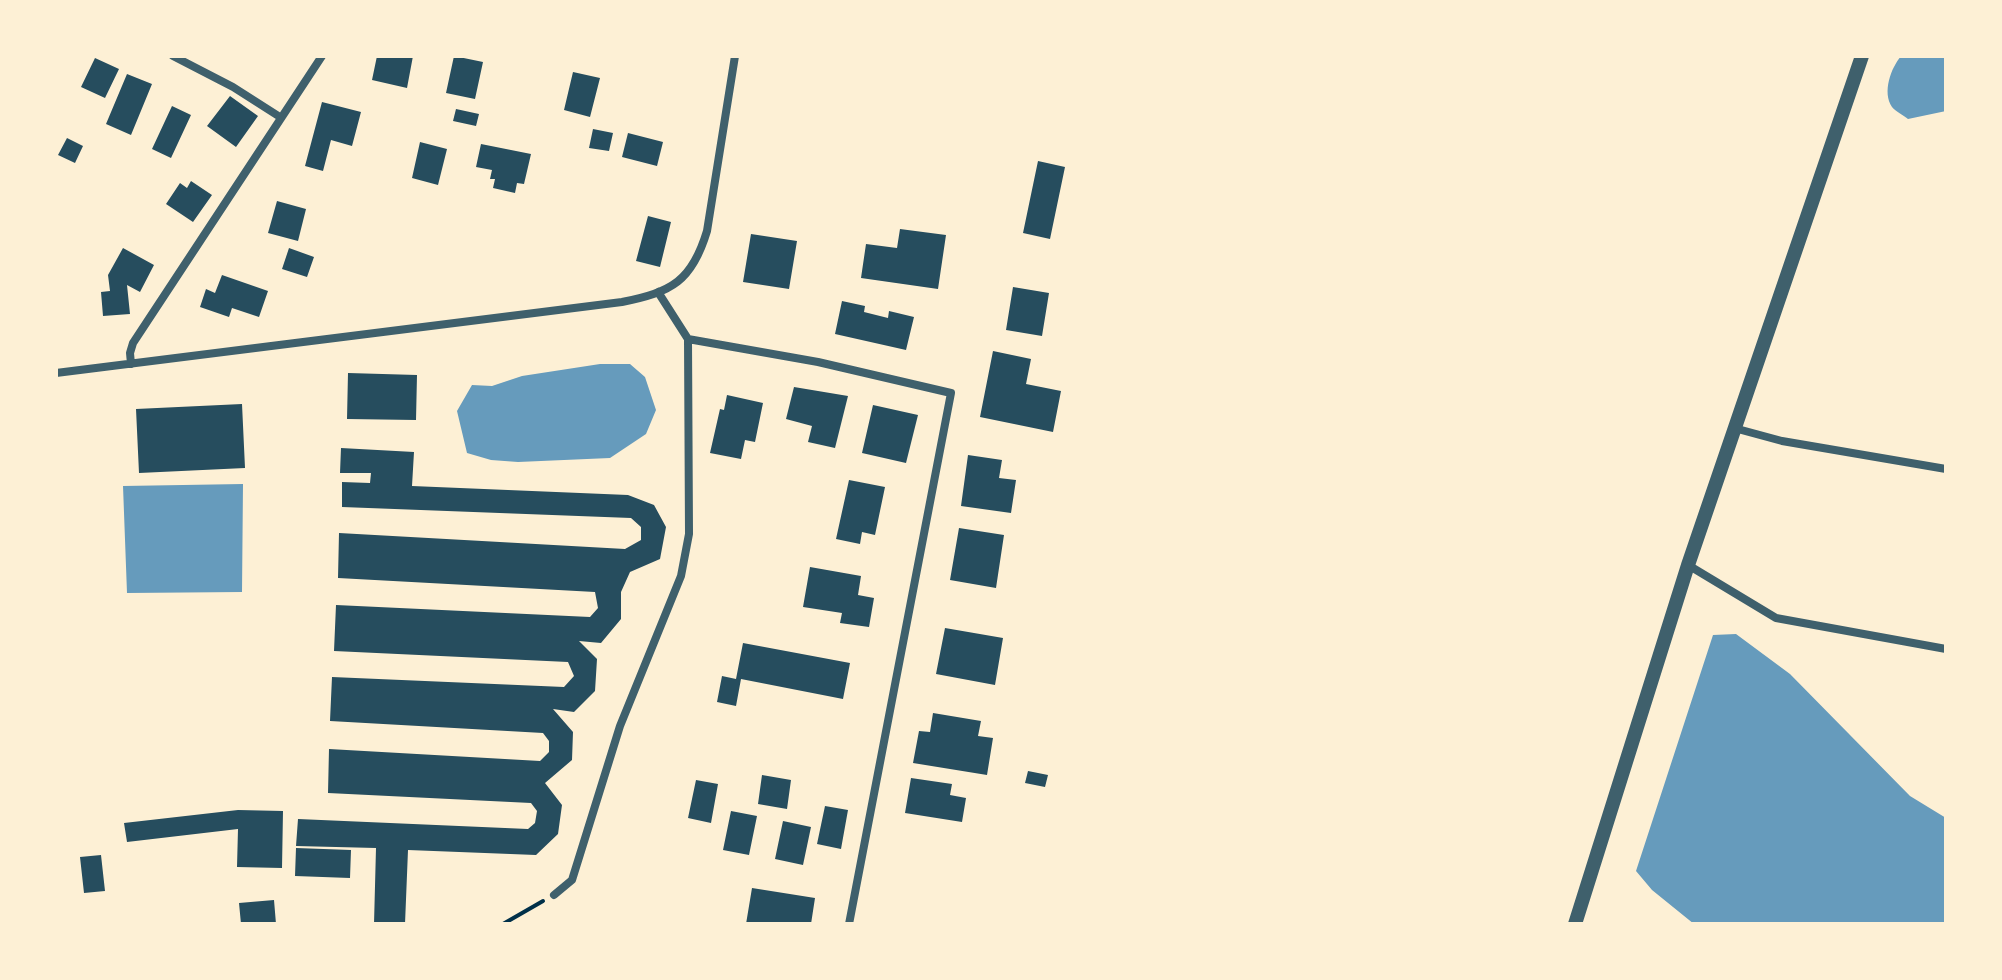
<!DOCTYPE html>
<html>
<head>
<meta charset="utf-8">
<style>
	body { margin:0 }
	#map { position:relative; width:2002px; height:980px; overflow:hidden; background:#fdf0d5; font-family:Georgia,serif }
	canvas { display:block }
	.frame { position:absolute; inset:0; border:58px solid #fdf0d5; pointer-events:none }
</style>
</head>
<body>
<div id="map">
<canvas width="2002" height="980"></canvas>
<div class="frame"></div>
</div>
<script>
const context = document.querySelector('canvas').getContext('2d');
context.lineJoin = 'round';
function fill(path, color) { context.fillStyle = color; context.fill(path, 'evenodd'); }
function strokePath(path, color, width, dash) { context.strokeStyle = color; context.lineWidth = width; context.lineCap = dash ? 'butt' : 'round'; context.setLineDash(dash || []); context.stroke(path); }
const water = new Path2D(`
	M 1901,56 L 1946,56 L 1946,111 L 1908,119 C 1903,115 1895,111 1892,107 C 1882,92 1891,68 1901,56 Z
	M 600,364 L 630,364 L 645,377 L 656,410 L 646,434 L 610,458 L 518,462 L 491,460 L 467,453 L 457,411 L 472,385 L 492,386 L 522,376 Z
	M 243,484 L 242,592 L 127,593 L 123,486 Z
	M 1736,634 L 1790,674 L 1910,796 L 1946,818 L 1946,924 L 1694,924 L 1652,890 L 1636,871 L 1713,635 Z`);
const building = new Path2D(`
	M 377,56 L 413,56 L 407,88 L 372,80 Z
	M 454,56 L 483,62 L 475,99 L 446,93 Z
	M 95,58 L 119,69 L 105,98 L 81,87 Z
	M 573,72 L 600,78 L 590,117 L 564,110 Z
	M 127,74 L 152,84 L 131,135 L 106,124 Z
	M 230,96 L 258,116 L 236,147 L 207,126 Z
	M 322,102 L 361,112 L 352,146 L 331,140 L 323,171 L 305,166 Z
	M 172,106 L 191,115 L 171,158 L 152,149 Z
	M 456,109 L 479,114 L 476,126 L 453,121 Z
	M 593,129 L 613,133 L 609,151 L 589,148 Z
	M 628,133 L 663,142 L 657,166 L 622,157 Z
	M 67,138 L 83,146 L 75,163 L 58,155 Z
	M 420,142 L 447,149 L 438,185 L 412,178 Z
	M 481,144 L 531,154 L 524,184 L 517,183 L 515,193 L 493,188 L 495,179 L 490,179 L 492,170 L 476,167 Z
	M 1038,161 L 1065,167 L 1050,239 L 1023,233 Z
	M 191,181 L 212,195 L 193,222 L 166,204 L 180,183 L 187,188 Z
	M 277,201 L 306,209 L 298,241 L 268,233 Z
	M 648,216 L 671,222 L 660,267 L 636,261 Z
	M 900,229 L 946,235 L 938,289 L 861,278 L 866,244 L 897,248 Z
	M 751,234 L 797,241 L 789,289 L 743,282 Z
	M 123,248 L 154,265 L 140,292 L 127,285 L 130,314 L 103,316 L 101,292 L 110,291 L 108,275 Z
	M 289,248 L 314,257 L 307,277 L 282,269 Z
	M 222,275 L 268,291 L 259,317 L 232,308 L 229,317 L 200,307 L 206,289 L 215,293 Z
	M 1013,287 L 1049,293 L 1042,336 L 1006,330 Z
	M 842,301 L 865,306 L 864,312 L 888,318 L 889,311 L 914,317 L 906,350 L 835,334 Z
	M 993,351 L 1031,359 L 1026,384 L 1061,391 L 1053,432 L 980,417 Z
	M 348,373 L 417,375 L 416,420 L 347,419 Z
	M 794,387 L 848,396 L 835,448 L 808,442 L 812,426 L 786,419 Z
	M 727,395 L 763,403 L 755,442 L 745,440 L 741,459 L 710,453 L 720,409 L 724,410 Z
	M 242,404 L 245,468 L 139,473 L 136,409 Z
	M 873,405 L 918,415 L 906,463 L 862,453 Z
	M 341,448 L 414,452 L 412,486 L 628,495 L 654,505 L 666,527 L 660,559 L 630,572 L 621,592 L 621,619 L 601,643 L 579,641 L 597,659 L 595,691 L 574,712 L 553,709 L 573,732 L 572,760 L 545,783 L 562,805 L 558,834 L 536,855 L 408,850 L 405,924 L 374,924 L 376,848 L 296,846 L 298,819 L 528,829 L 535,823 L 537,811 L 531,803 L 328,793 L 329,749 L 540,761 L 549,752 L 549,741 L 543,733 L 330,721 L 332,677 L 564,687 L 574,676 L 568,662 L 334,651 L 336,605 L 590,617 L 598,608 L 595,592 L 338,578 L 339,533 L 625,549 L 641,540 L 641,527 L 631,518 L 342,507 L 342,482 L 370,483 L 371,473 L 340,473 Z
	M 968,455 L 1002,460 L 999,478 L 1016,480 L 1011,513 L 961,506 Z
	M 849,480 L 885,487 L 875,535 L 862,532 L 860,544 L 836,539 Z
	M 959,528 L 1004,535 L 996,588 L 950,580 Z
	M 810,567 L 861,576 L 858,595 L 874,598 L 869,627 L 840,623 L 842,613 L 803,607 Z
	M 945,628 L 1003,638 L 995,685 L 936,674 Z
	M 743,643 L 850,663 L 843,699 L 741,679 L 736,706 L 717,702 L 722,676 L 736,679 Z
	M 933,713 L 981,721 L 978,736 L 993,738 L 987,775 L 913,763 L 919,731 L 930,732 Z
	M 1028,771 L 1048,775 L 1045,787 L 1025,783 Z
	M 762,775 L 791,780 L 787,809 L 758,804 Z
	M 911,778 L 952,784 L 950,795 L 966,798 L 962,822 L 905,813 Z
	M 696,780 L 718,784 L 711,823 L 688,818 Z
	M 825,806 L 848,810 L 841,849 L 817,844 Z
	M 238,810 L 283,811 L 282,868 L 237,867 L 238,829 L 127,842 L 124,823 Z
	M 731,811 L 757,816 L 749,855 L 723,850 Z
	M 783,821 L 811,827 L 803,865 L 775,859 Z
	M 296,848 L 351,850 L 350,878 L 295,876 Z
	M 101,855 L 105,891 L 84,893 L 80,857 Z
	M 752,888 L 815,898 L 811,924 L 746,924 Z
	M 274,900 L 276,924 L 241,924 L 239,903 Z`);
const path = new Path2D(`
	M 503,924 L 543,901`);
const minor = new Path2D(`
	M 173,56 L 233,87 L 280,117
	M 688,339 L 818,362 L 951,393 L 849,924
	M 131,364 L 130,353 L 133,343 L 322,56
	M 56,373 L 622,302 C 672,292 692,281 707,231 L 735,56
	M 1734,428 L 1782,441 L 1946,469
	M 1688,565 L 1776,618 L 1946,649
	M 554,895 L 572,880 L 620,726 L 681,576 L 689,534 L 688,339 L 658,292`);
const tertiary = new Path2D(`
	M 1575,924 L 1688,565 L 1862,56`);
fill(water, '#669bbc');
fill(building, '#264d5e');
strokePath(path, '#003049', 4);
strokePath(minor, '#3f606c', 8);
strokePath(tertiary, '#3f606c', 14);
</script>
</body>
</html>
